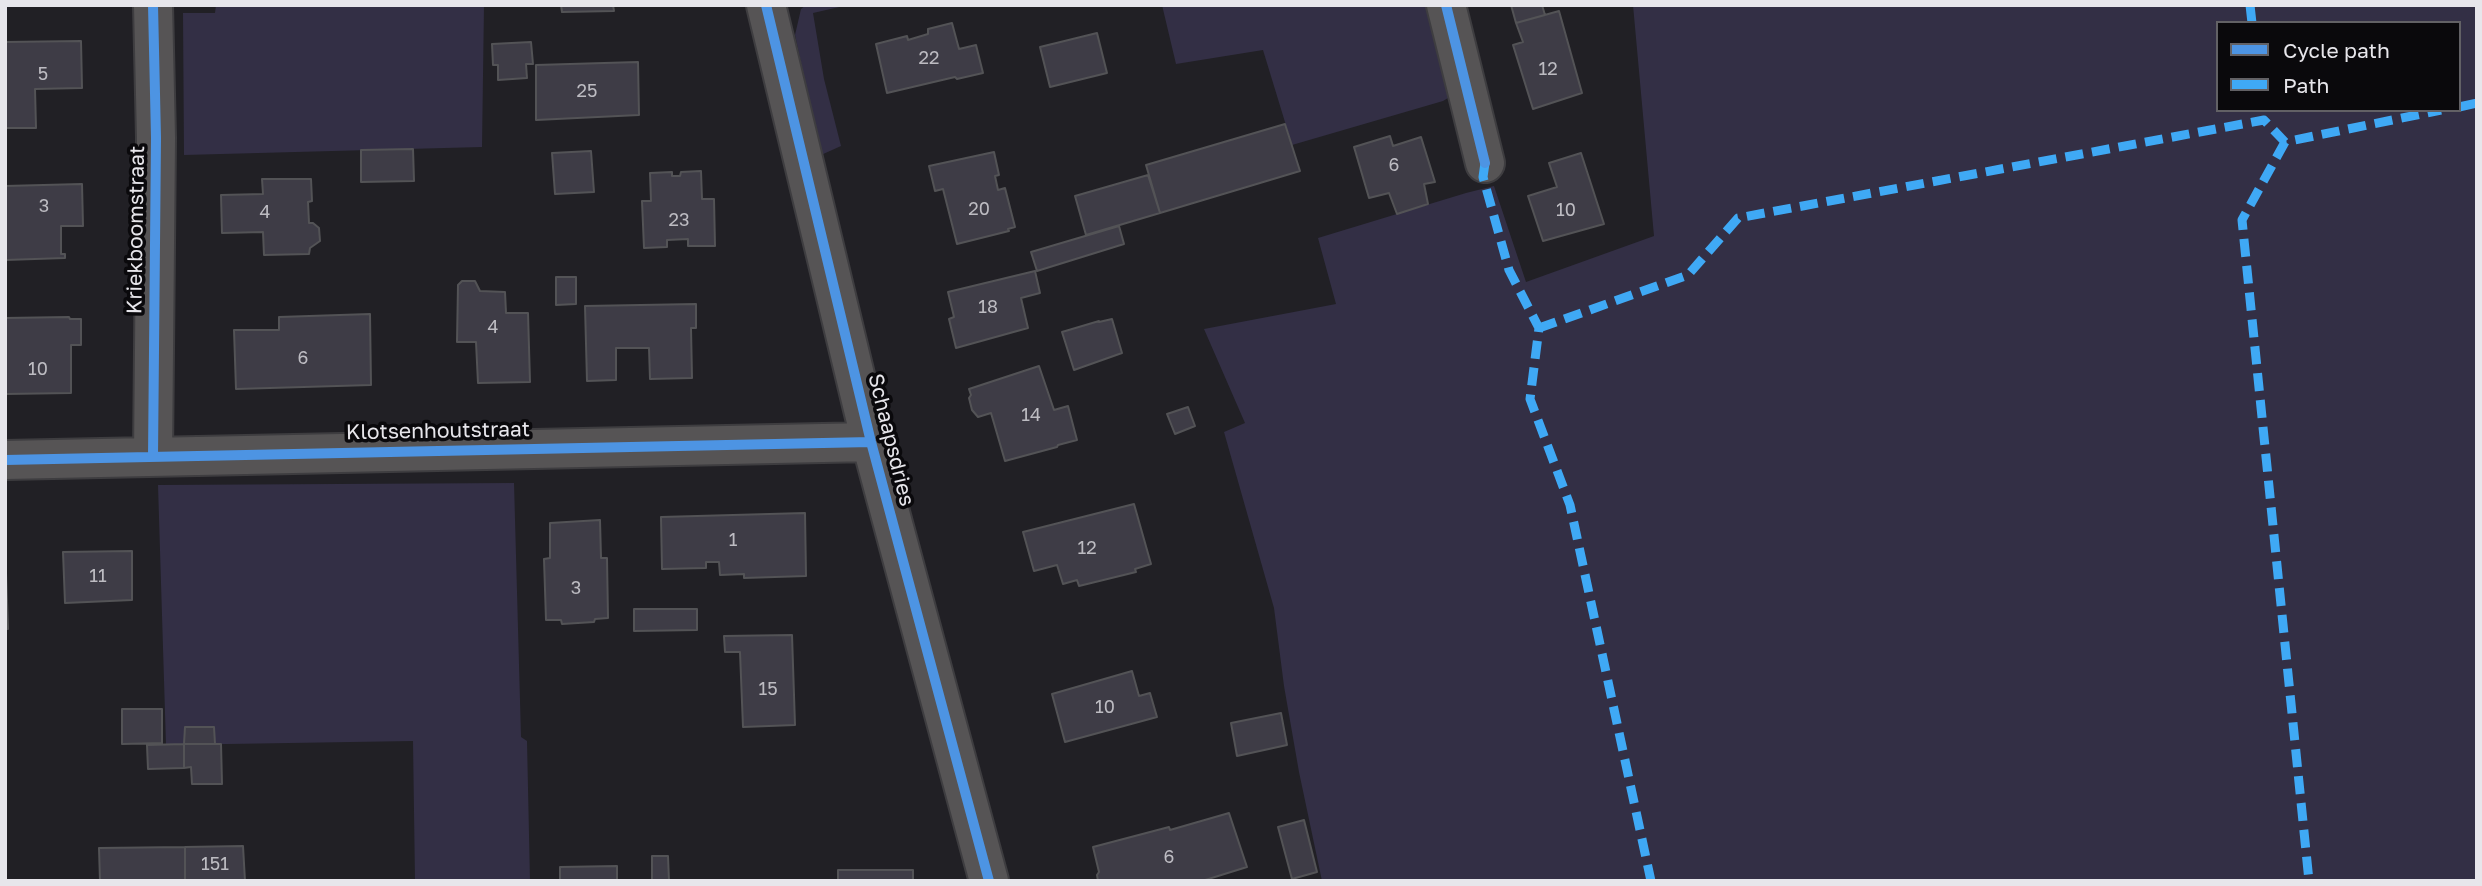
<!DOCTYPE html>
<html>
<head>
<meta charset="utf-8">
<style>
	body { margin:0 }
	#map { position:relative; width:2482px; height:886px; overflow:hidden; background:#212025; font-family:"Golos Text",sans-serif }
	canvas { display:block }
	.frame { position:absolute; inset:0; border:7px solid #e7e6eb; pointer-events:none }
	.legend { position:absolute; left:2216px; top:21px; width:245px; height:91px; box-sizing:border-box; background:#0a090c; border:2px solid #626165; margin:0; padding:9px 12px; list-style:none; font-size:21px; color:#e7e6eb }
	.legend li { display:flex; align-items:center; gap:14px; height:35px }
	.legend b { width:35px; border:2px solid #626165 }
</style>
</head>
<body>
<div id="map">
<canvas width="2482" height="886"></canvas>
<div class="frame"></div>
<ul class="legend">
<li><b style="height:9px;background:#4d94e3"></b>Cycle path</li>
<li><b style="height:9px;background:#3fa9f5"></b>Path</li>
</ul>
</div>
<script>
const context = document.querySelector('canvas').getContext('2d');
context.lineJoin = 'round';
function fill(path, color) { context.fillStyle = color; context.fill(path, 'evenodd'); }
function strokePath(path, color, width, dash) { context.strokeStyle = color; context.lineWidth = width; context.lineCap = dash ? 'butt' : 'round'; context.setLineDash(dash || []); context.stroke(path); }
function write(font, color, halo, rows, align = 'center') {
  context.font = font + ' "Golos Text",sans-serif'; context.lineWidth = 7; context.setLineDash([]); context.textBaseline = 'middle'; context.strokeStyle = halo; context.fillStyle = color; for (const [text, x, y, turn = 0] of rows) {
    context.save(); context.translate(x, y); context.rotate((+turn || 0) * Math.PI / 180); context.textAlign = isNaN(turn) ? turn : align; if (halo) context.strokeText(text, 0, 0); context.fillText(text, 0, 0); context.restore();
  }
}
const green = new Path2D(`
	M 216,5 L 484,5 L 482,147 L 184,155 L 183,13 L 215,13 Z
	M 806,5 L 848,5 L 813,13 L 824,79 L 841,146 L 821,155 L 795,35 L 801,9 Z
	M 1162,5 L 1427,5 L 1453,95 L 1443,101 L 1292,145 L 1263,50 L 1176,64 Z
	M 1633,5 L 2477,5 L 2477,881 L 1322,881 L 1299,772 L 1284,686 L 1274,608 L 1224,432 L 1245,423 L 1204,329 L 1336,304 L 1318,238 L 1466,193 L 1494,186 L 1526,282 L 1654,236 ZM 2218,23 L 2459,23 L 2459,110 L 2218,110 Z
	M 514,483 L 521,737 L 527,741 L 530,881 L 415,881 L 413,741 L 166,745 L 158,485 Z`);
const building = new Path2D(`
	M 561,5 L 613,5 L 614,11 L 562,12 Z
	M 1511,5 L 1542,5 L 1545,15 L 1516,23 Z
	M 1559,11 L 1582,93 L 1533,109 L 1513,45 L 1523,42 L 1516,23 Z
	M 952,23 L 959,49 L 976,45 L 983,73 L 957,79 L 955,77 L 887,93 L 876,44 L 907,36 L 908,40 L 928,34 L 928,29 Z
	M 1097,33 L 1107,73 L 1050,87 L 1040,47 Z
	M 81,41 L 82,88 L 35,89 L 36,128 L 5,128 L 5,42 Z
	M 531,42 L 533,64 L 526,64 L 527,78 L 498,80 L 498,65 L 493,65 L 492,44 Z
	M 638,62 L 639,115 L 536,120 L 536,65 Z
	M 1285,124 L 1300,171 L 1160,213 L 1146,165 Z
	M 1390,136 L 1393,146 L 1421,137 L 1435,182 L 1424,184 L 1428,204 L 1397,214 L 1389,193 L 1369,198 L 1354,147 Z
	M 413,149 L 414,181 L 361,182 L 361,150 Z
	M 591,151 L 594,192 L 555,194 L 552,153 Z
	M 994,152 L 999,175 L 995,176 L 998,190 L 1005,188 L 1015,227 L 1008,229 L 1009,231 L 957,244 L 943,189 L 935,191 L 929,166 Z
	M 1581,153 L 1604,224 L 1543,241 L 1528,196 L 1557,187 L 1549,163 Z
	M 701,171 L 702,199 L 714,199 L 715,246 L 688,246 L 688,239 L 667,240 L 667,247 L 644,248 L 642,201 L 651,201 L 650,173 L 672,172 L 672,176 L 680,176 L 681,172 Z
	M 1148,175 L 1160,213 L 1086,235 L 1075,196 Z
	M 262,179 L 311,179 L 312,201 L 308,202 L 309,223 L 313,223 L 319,228 L 320,241 L 310,248 L 309,254 L 264,255 L 263,232 L 222,233 L 221,195 L 263,194 Z
	M 82,184 L 83,226 L 61,226 L 61,254 L 65,254 L 65,258 L 5,260 L 5,186 Z
	M 1119,226 L 1124,244 L 1037,271 L 1031,252 Z
	M 1035,271 L 1040,293 L 1021,298 L 1028,328 L 956,348 L 949,319 L 954,317 L 948,292 Z
	M 556,277 L 576,277 L 576,304 L 556,305 Z
	M 462,281 L 475,281 L 480,291 L 505,292 L 506,313 L 528,313 L 530,382 L 478,383 L 476,342 L 457,342 L 458,285 Z
	M 696,304 L 696,328 L 691,328 L 692,378 L 650,379 L 649,348 L 616,348 L 616,380 L 587,381 L 585,306 Z
	M 370,314 L 371,385 L 236,389 L 234,330 L 279,330 L 279,317 Z
	M 69,317 L 70,319 L 81,319 L 81,345 L 71,345 L 71,393 L 5,394 L 5,318 Z
	M 1112,319 L 1122,353 L 1074,370 L 1062,332 L 1099,321 L 1099,322 Z
	M 1039,366 L 1054,410 L 1068,406 L 1077,440 L 1058,445 L 1057,447 L 1005,461 L 991,413 L 978,417 L 972,410 L 969,398 L 971,395 L 969,389 Z
	M 1188,407 L 1195,426 L 1175,434 L 1167,414 Z
	M 1134,504 L 1151,564 L 1135,569 L 1136,572 L 1079,586 L 1077,580 L 1063,584 L 1057,565 L 1034,571 L 1023,532 Z
	M 805,513 L 806,576 L 744,578 L 744,574 L 720,575 L 719,562 L 706,562 L 706,568 L 662,569 L 661,517 Z
	M 600,520 L 601,558 L 607,558 L 608,618 L 595,619 L 594,622 L 562,624 L 561,620 L 546,620 L 544,559 L 550,558 L 550,523 Z
	M 132,551 L 132,600 L 65,603 L 63,552 Z
	M 5,573 L 6,573 L 8,629 L 5,629 Z
	M 634,609 L 697,609 L 697,630 L 634,631 Z
	M 792,635 L 795,725 L 743,727 L 740,652 L 725,652 L 724,636 Z
	M 1132,671 L 1139,696 L 1150,693 L 1157,717 L 1065,742 L 1052,694 Z
	M 122,709 L 162,709 L 162,743 L 122,744 Z
	M 1281,713 L 1287,745 L 1237,756 L 1231,723 Z
	M 185,727 L 214,727 L 215,744 L 184,744 Z
	M 184,744 L 221,744 L 222,784 L 192,784 L 191,767 L 184,768 Z
	M 184,744 L 184,768 L 148,769 L 147,745 Z
	M 1229,813 L 1247,867 L 1202,881 L 1098,881 L 1097,875 L 1099,872 L 1093,847 L 1169,827 L 1170,830 Z
	M 1304,820 L 1317,872 L 1292,879 L 1278,827 Z
	M 243,846 L 245,881 L 185,881 L 185,847 Z
	M 185,847 L 185,881 L 100,881 L 99,848 Z
	M 652,856 L 668,856 L 669,881 L 652,881 Z
	M 617,866 L 617,881 L 560,881 L 560,867 Z
	M 838,870 L 913,870 L 913,881 L 838,881 Z`);
const minor = new Path2D(`
	M 766,5 L 871,442 L 989,881
	M 1446,5 L 1485,163
	M 153,456 L 156,138 L 153,5
	M 5,460 L 871,442`);
const quiet = new Path2D(`
	M 2250,5 L 2252,23
	M 2459,107 L 2477,103
	M 2285,142 L 2242,220 L 2309,881
	M 1485,163 L 1483,177 L 1509,270 L 1539,328 L 1530,399 L 1570,505 L 1651,881
	M 1539,328 L 1688,275 L 1738,218 L 2264,120 L 2285,142 L 2441,110`);
const cycleway = new Path2D(`
	M 766,5 L 871,442 L 989,881
	M 1446,5 L 1485,163
	M 153,456 L 156,138 L 153,5
	M 5,460 L 871,442`);
const numberNames = [
	["22",929,58],
	["12",1548,69],
	["5",43,74],
	["25",587,91],
	["6",1394,165],
	["3",44,206],
	["20",979,209],
	["10",1566,210],
	["4",265,212],
	["23",679,220],
	["18",988,307],
	["4",493,327],
	["6",303,358],
	["10",38,369],
	["14",1031,415],
	["1",733,540],
	["12",1087,548],
	["11",98,576],
	["3",576,588],
	["15",768,689],
	["10",1105,707],
	["6",1169,857],
	["151",215,864]
];
const streetNames = [
	["Kriekboomstraat",136,230,-89],
	["Klotsenhoutstraat",438,431,-1],
	["Schaapsdries",891,440,76]
];
fill(green, '#332f45');
fill(building, '#3e3c46');
strokePath(building, '#535356', 2);
strokePath(minor, '#3e3d40', 42);
strokePath(minor, '#565455', 38);
strokePath(quiet, '#3fa9f5', 9, [18, 9]);
strokePath(cycleway, '#4d94e3', 10);
write('18px', '#bdbcc2', null, numberNames);
write('21px', '#e7e6eb', '#0a090c', streetNames);
</script>
</body>
</html>
